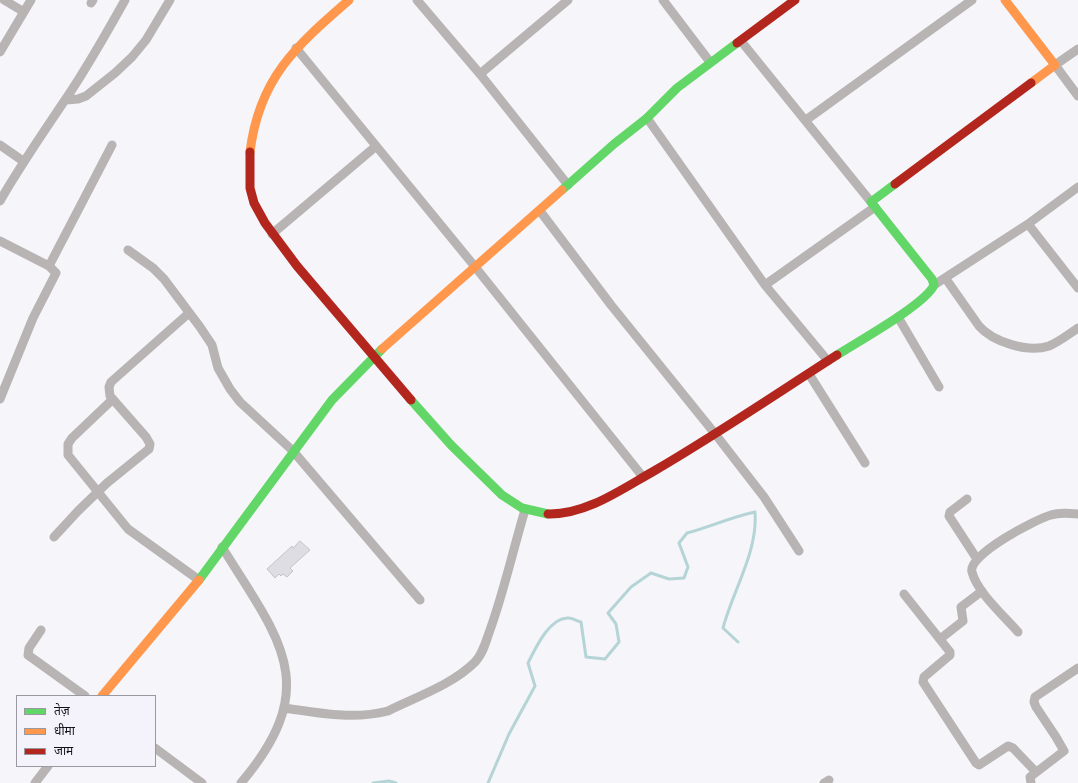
<!DOCTYPE html>
<html>
<head>
<meta charset="utf-8">
<style>
	body { margin:0 }
	#map { position:relative; width:1078px; height:783px; overflow:hidden; background:#f5f5fa; font-family:"DM Sans","Noto Sans Devanagari",sans-serif }
	canvas { display:block }
	.legend { position:absolute; left:16px; top:695px; width:140px; height:72px; box-sizing:border-box; background:#f4f3fc; border:1px solid #9a98a1; margin:0; padding:5px 7px; list-style:none; font-size:12px; color:#121018 }
	.legend li { display:flex; align-items:center; gap:8px; height:20px }
	.legend b { width:20px; border:1px solid #9a98a1 }
</style>
</head>
<body>
<div id="map">
<canvas width="1078" height="783"></canvas>
<ul class="legend">
<li><b style="height:5px;background:#63d668"></b>तेज़</li>
<li><b style="height:5px;background:#ff974d"></b>धीमा</li>
<li><b style="height:5px;background:#b3261e"></b>जाम</li>
</ul>
</div>
<script>
const context = document.querySelector('canvas').getContext('2d');
context.lineJoin = 'round';
function strokePath(path, color, width, dash) { context.strokeStyle = color; context.lineWidth = width; context.lineCap = dash ? 'butt' : 'round'; context.setLineDash(dash || []); context.stroke(path); }
function fill(path, color) { context.fillStyle = color; context.fill(path, 'evenodd'); }
const stream = new Path2D(`
	M 373,783 L 389,781 L 396,783
	M 488,783 L 509,734 L 535,686 L 528,663 C 535,649 550,616 569,618 C 572,618 577,621 581,622 L 586,657 L 605,659 L 619,642 L 616,624 L 608,613 L 631,587 L 651,573 L 669,579 L 684,578 L 688,567 L 679,543 L 687,533 C 710,527 731,517 755,512 C 758,552 733,590 723,628 L 738,642`);
const building = new Path2D(`
	M 300,541 L 310,550 L 290,568 L 293,571 L 287,577 L 283,574 L 281,576 L 279,574 L 275,578 L 267,569 L 292,546 L 293,548 Z`);
const street = new Path2D(`
	M 4,0 L 24,12
	M 417,0 L 480,74 L 568,185
	M 663,0 L 710,62
	M 91,3 L 93,0
	M 741,41 L 871,202
	M 296,48 L 476,268 L 643,477
	M 1078,49 L 1055,65 L 1078,96
	M 0,52 L 31,0
	M 480,74 L 568,0
	M 66,100 L 78,99 L 86,96 L 115,73 L 132,57 L 146,40 L 170,0
	M 647,118 L 765,285 L 828,361
	M 806,120 L 972,0
	M 0,145 L 23,161
	M 0,201 C 20,166 43,133 65,100 C 87,68 106,34 125,0
	M 540,211 L 611,305 L 716,435 L 764,497 L 799,551
	M 1028,224 L 1078,288
	M 272,234 L 375,147
	M 0,241 L 49,266 L 56,273 L 33,318 L 0,399
	M 128,250 L 153,268 L 164,279 L 200,327 L 212,345 L 218,368 L 230,389 L 240,402 L 293,451 L 420,600
	M 49,266 L 112,145
	M 946,279 L 979,326 C 993,342 1028,353 1049,346 C 1059,342 1069,334 1078,328
	M 765,285 L 875,207
	M 934,285 L 1028,224 L 1078,187
	M 898,317 L 939,387
	M 809,374 L 865,463
	M 113,399 L 72,438 L 68,444 L 68,455 L 128,529 L 199,580
	M 967,499 L 950,512 L 949,516 L 977,559
	M 54,537 L 78,511 L 107,483 L 149,449 L 150,444 L 146,437 L 110,396 L 109,387 L 111,382 L 189,313
	M 222,547 C 279,639 324,685 241,783
	M 904,594 L 950,652 L 950,655 L 924,677 L 923,682 L 976,763 L 979,765 L 1008,746 L 1013,748 L 1035,771
	M 41,630 L 29,648 L 28,655 L 85,696
	M 1018,632 C 1004,616 977,592 972,572 C 967,555 1036,519 1051,515 C 1059,512 1069,513 1078,514
	M 940,639 L 963,621 L 961,607 L 982,591
	M 284,708 C 319,713 353,720 388,711 C 416,697 452,685 475,662 C 483,654 486,641 490,630 C 504,591 513,550 525,510
	M 155,748 L 202,783
	M 35,783 L 48,766
	M 824,783 L 829,780
	M 1031,783 L 1030,777 L 1064,751 L 1056,737 L 1036,707 L 1034,702 L 1035,697 L 1078,668`);
const fast = new Path2D(`
	M 562,190 L 614,144 L 647,118 L 677,88 L 737,43
	M 837,355 C 857,342 926,304 934,285 L 932,279 L 871,202 L 895,184
	M 411,400 L 451,445 L 502,495 L 522,508 L 548,514
	M 199,580 L 332,400 L 382,349`);
const slow = new Path2D(`
	M 1005,0 L 1055,65 L 1031,83
	M 250,152 C 259,78 296,46 349,0
	M 382,349 L 562,190
	M 102,696 L 199,580`);
const jam = new Path2D(`
	M 737,43 L 795,0
	M 250,152 L 250,188 L 254,203 L 265,223 L 297,266 L 411,400
	M 895,184 L 1031,83
	M 548,514 C 586,515 622,489 654,471 C 716,435 776,394 837,355`);
strokePath(stream, '#b5d4d6', 3);
fill(building, '#dfdde4');
strokePath(building, '#c5c2c8', 1);
strokePath(street, '#b7b4b3', 9);
strokePath(fast, '#63d668', 9);
strokePath(slow, '#ff974d', 9);
strokePath(jam, '#b3261e', 9);
</script>
</body>
</html>
